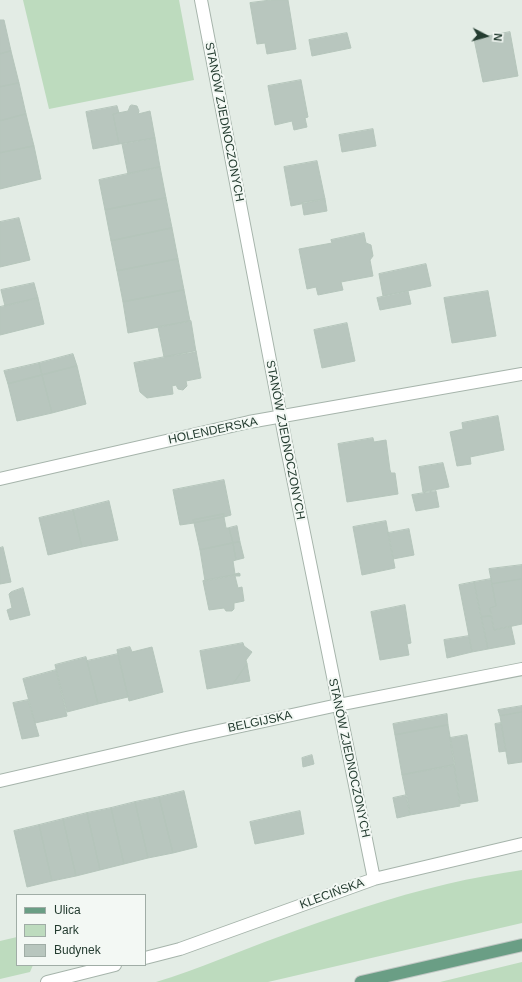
<!DOCTYPE html>
<html>
<head>
<meta charset="utf-8">
<style>
	body { margin:0 }
	#map { position:relative; width:522px; height:982px; overflow:hidden; background:#e3ece5; font-family:Helvetica,sans-serif }
	canvas { display:block }
	.legend { position:absolute; left:16px; top:894px; width:130px; height:72px; box-sizing:border-box; background:#f3f8f4; border:1px solid #a0ada6; margin:0; padding:5px 7px; list-style:none; font-size:12px; color:#243c30 }
	.legend li { display:flex; align-items:center; gap:8px; height:20px }
	.legend b { width:20px; border:1px solid #a0ada6 }
	.north { position:absolute; left:466px; top:16px; width:40px; height:40px; -webkit-text-stroke:3px #f3f8f4; paint-order:stroke; rotate:96deg; font-size:11px; font-weight:700; line-height:16px; text-align:center; color:#243c30 }
	.north::after { content:''; display:block; margin:auto; width:14px; height:18px; background:#243c30; clip-path:polygon(50% 0,100% 100%,50% 72%,0 100%) }
</style>
</head>
<body>
<div id="map">
<canvas width="522" height="982"></canvas>
<ul class="legend">
<li><b style="height:5px;background:#6a9e85"></b>Ulica</li>
<li><b style="height:11px;background:#bddbbe"></b>Park</li>
<li><b style="height:11px;background:#b8c6be"></b>Budynek</li>
</ul>
<div class="north">N</div>
</div>
<script>
const context = document.querySelector('canvas').getContext('2d');
context.lineJoin = 'round';
function fill(path, color) { context.fillStyle = color; context.fill(path, 'evenodd'); }
function strokePath(path, color, width, dash) { context.strokeStyle = color; context.lineWidth = width; context.lineCap = dash ? 'butt' : 'round'; context.setLineDash(dash || []); context.stroke(path); }
function write(font, color, halo, rows, align = 'center') {
  context.font = font + ' Helvetica,sans-serif'; context.lineWidth = 4; context.setLineDash([]); context.textBaseline = 'middle'; context.strokeStyle = halo; context.fillStyle = color; for (const [text, x, y, turn = 0] of rows) {
    context.save(); context.translate(x, y); context.rotate((+turn || 0) * Math.PI / 180); context.textAlign = isNaN(turn) ? turn : align; if (halo) context.strokeText(text, 0, 0); context.fillText(text, 0, 0); context.restore();
  }
}
const green = new Path2D(`
	M 23,0 L 179,0 L 194,80 L 49,109 Z
	M 522,870 L 522,923 L 268,982 L 156,982 C 199,969 239,951 281,936 C 336,916 391,897 447,884 C 472,878 497,874 522,870 Z
	M 17,937 L 17,965 L 33,965 L 30,972 L 0,979 L 0,941 Z
	M 522,962 L 522,982 L 440,982 Z`);
const building = new Path2D(`
	M 271,0 L 288,0 L 296,49 L 267,54 L 265,43 L 257,44 L 250,3 Z
	M 0,20 L 4,20 L 11,51 L 0,54 Z
	M 510,32 L 518,76 L 483,82 L 474,39 Z
	M 347,33 L 351,48 L 312,56 L 309,40 Z
	M 11,51 L 19,83 L 0,87 L 0,54 Z
	M 301,80 L 308,117 L 305,118 L 307,127 L 294,130 L 292,121 L 275,125 L 268,86 Z
	M 19,83 L 26,114 L 0,121 L 0,87 Z
	M 132,105 L 137,106 L 139,111 L 138,114 L 150,111 L 155,138 L 119,144 L 113,114 L 128,111 L 130,106 Z
	M 117,106 L 119,113 L 113,114 L 119,144 L 93,149 L 86,112 Z
	M 26,114 L 34,146 L 0,153 L 0,121 Z
	M 373,129 L 376,146 L 342,152 L 339,135 Z
	M 155,138 L 160,167 L 128,174 L 122,144 Z
	M 34,146 L 41,179 L 0,189 L 0,153 Z
	M 317,161 L 325,199 L 291,206 L 284,167 Z
	M 160,167 L 166,198 L 105,210 L 99,180 Z
	M 166,198 L 172,228 L 111,241 L 105,210 Z
	M 325,199 L 327,211 L 304,215 L 302,203 Z
	M 19,218 L 30,260 L 0,267 L 0,222 Z
	M 172,228 L 178,259 L 117,271 L 111,241 Z
	M 364,233 L 366,243 L 371,245 L 373,256 L 370,260 L 373,276 L 341,282 L 343,290 L 318,295 L 316,287 L 307,289 L 299,249 L 332,243 L 331,240 Z
	M 178,259 L 184,290 L 123,302 L 117,271 Z
	M 426,264 L 431,286 L 383,296 L 379,274 Z
	M 34,283 L 38,298 L 5,306 L 1,290 Z
	M 184,290 L 190,321 L 128,333 L 123,302 Z
	M 408,291 L 411,304 L 380,310 L 377,298 Z
	M 488,291 L 496,336 L 452,343 L 444,298 Z
	M 38,298 L 44,324 L 0,335 L 0,307 Z
	M 191,321 L 196,352 L 164,357 L 158,327 Z
	M 347,323 L 355,361 L 322,368 L 314,330 Z
	M 196,351 L 201,378 L 186,381 L 187,386 L 183,390 L 178,389 L 176,385 L 172,386 L 173,394 L 147,398 L 140,392 L 134,363 Z
	M 73,354 L 77,366 L 42,375 L 39,363 Z
	M 39,363 L 42,375 L 8,384 L 4,371 Z
	M 77,366 L 86,404 L 52,413 L 42,375 Z
	M 42,375 L 52,413 L 17,421 L 8,384 Z
	M 498,416 L 504,450 L 470,457 L 471,464 L 457,466 L 450,432 L 463,429 L 462,423 Z
	M 373,438 L 374,442 L 386,440 L 390,470 L 391,473 L 395,473 L 398,494 L 347,502 L 338,444 Z
	M 443,463 L 449,487 L 423,492 L 419,467 Z
	M 224,480 L 231,515 L 224,517 L 224,514 L 193,520 L 194,523 L 180,525 L 173,490 Z
	M 436,491 L 439,507 L 416,511 L 412,495 Z
	M 109,501 L 118,540 L 82,547 L 73,510 Z
	M 73,510 L 82,547 L 48,555 L 39,518 Z
	M 224,514 L 224,517 L 194,523 L 193,520 Z
	M 224,517 L 226,528 L 229,528 L 233,543 L 200,550 L 194,523 Z
	M 386,521 L 395,568 L 362,575 L 353,527 Z
	M 237,526 L 240,542 L 233,543 L 229,528 Z
	M 409,529 L 414,555 L 393,559 L 388,533 Z
	M 240,542 L 244,558 L 236,560 L 233,543 Z
	M 233,543 L 236,560 L 233,561 L 235,574 L 239,573 L 240,574 L 205,581 L 200,550 Z
	M 3,547 L 11,582 L 0,584 L 0,548 Z
	M 522,565 L 522,579 L 492,584 L 489,569 Z
	M 240,574 L 240,576 L 235,576 L 238,588 L 242,587 L 244,601 L 234,603 L 234,609 L 232,611 L 226,611 L 224,608 L 209,610 L 203,581 Z
	M 491,579 L 496,606 L 490,608 L 491,616 L 481,617 L 474,582 Z
	M 522,579 L 522,624 L 494,630 L 490,608 L 496,606 L 492,584 Z
	M 474,582 L 488,649 L 472,652 L 459,585 Z
	M 23,588 L 30,615 L 10,620 L 7,610 L 12,608 L 9,594 L 11,592 Z
	M 405,605 L 411,643 L 407,644 L 409,655 L 380,660 L 371,612 Z
	M 491,616 L 494,630 L 511,626 L 515,644 L 488,649 L 481,617 Z
	M 469,636 L 472,652 L 447,658 L 444,640 Z
	M 243,643 L 244,646 L 252,652 L 246,660 L 247,664 L 233,684 L 207,689 L 200,651 Z
	M 130,647 L 132,652 L 152,647 L 163,692 L 129,701 L 117,650 Z
	M 118,654 L 128,697 L 98,704 L 87,661 Z
	M 86,657 L 98,704 L 67,712 L 55,665 Z
	M 247,664 L 250,681 L 233,684 Z
	M 56,670 L 67,716 L 35,723 L 23,679 Z
	M 28,700 L 39,736 L 22,739 L 13,703 Z
	M 522,706 L 522,712 L 500,716 L 498,710 Z
	M 522,712 L 522,762 L 508,764 L 500,716 Z
	M 447,714 L 448,725 L 395,735 L 393,724 Z
	M 501,723 L 506,751 L 499,752 L 495,724 Z
	M 448,725 L 455,765 L 402,775 L 395,735 Z
	M 467,735 L 478,801 L 460,804 L 450,738 Z
	M 312,755 L 314,764 L 303,767 L 302,758 Z
	M 454,765 L 460,806 L 410,815 L 402,775 Z
	M 184,791 L 197,847 L 173,853 L 159,797 Z
	M 407,795 L 410,815 L 397,818 L 393,798 Z
	M 159,797 L 173,853 L 148,858 L 135,802 Z
	M 135,802 L 148,858 L 124,864 L 111,808 Z
	M 111,808 L 124,864 L 100,870 L 87,813 Z
	M 300,811 L 304,834 L 255,844 L 250,822 Z
	M 87,813 L 100,870 L 76,876 L 63,819 Z
	M 63,819 L 76,876 L 52,881 L 39,825 Z
	M 39,825 L 52,881 L 27,887 L 14,831 Z`);
const minor = new Path2D(`
	M 201,0 L 286,444 L 374,879
	M 0,479 L 249,422 L 522,374
	M 0,781 L 186,738 L 338,705 L 522,669
	M 145,958 L 180,949 L 374,879 L 522,844
	M 47,982 L 115,965`);
const major = new Path2D(`
	M 361,982 L 522,945`);
const streetNames = [
	["STANÓW ZJEDNOCZONYCH",224,122,79],
	["HOLENDERSKA",213,431,-12],
	["STANÓW ZJEDNOCZONYCH",285,440,79],
	["BELGIJSKA",260,722,-12],
	["STANÓW ZJEDNOCZONYCH",349,758,78],
	["KLECIŃSKA",332,894,-20]
];
fill(green, '#bddbbe');
fill(building, '#b8c6be');
strokePath(building, '#b5c5bb', 1);
strokePath(minor, '#a6b4ab', 14);
strokePath(major, '#c2c8c5', 14);
strokePath(minor, '#fff', 12);
strokePath(major, '#6a9e85', 12);
write('12px', '#243c30', '#f3f8f4', streetNames);
</script>
</body>
</html>
